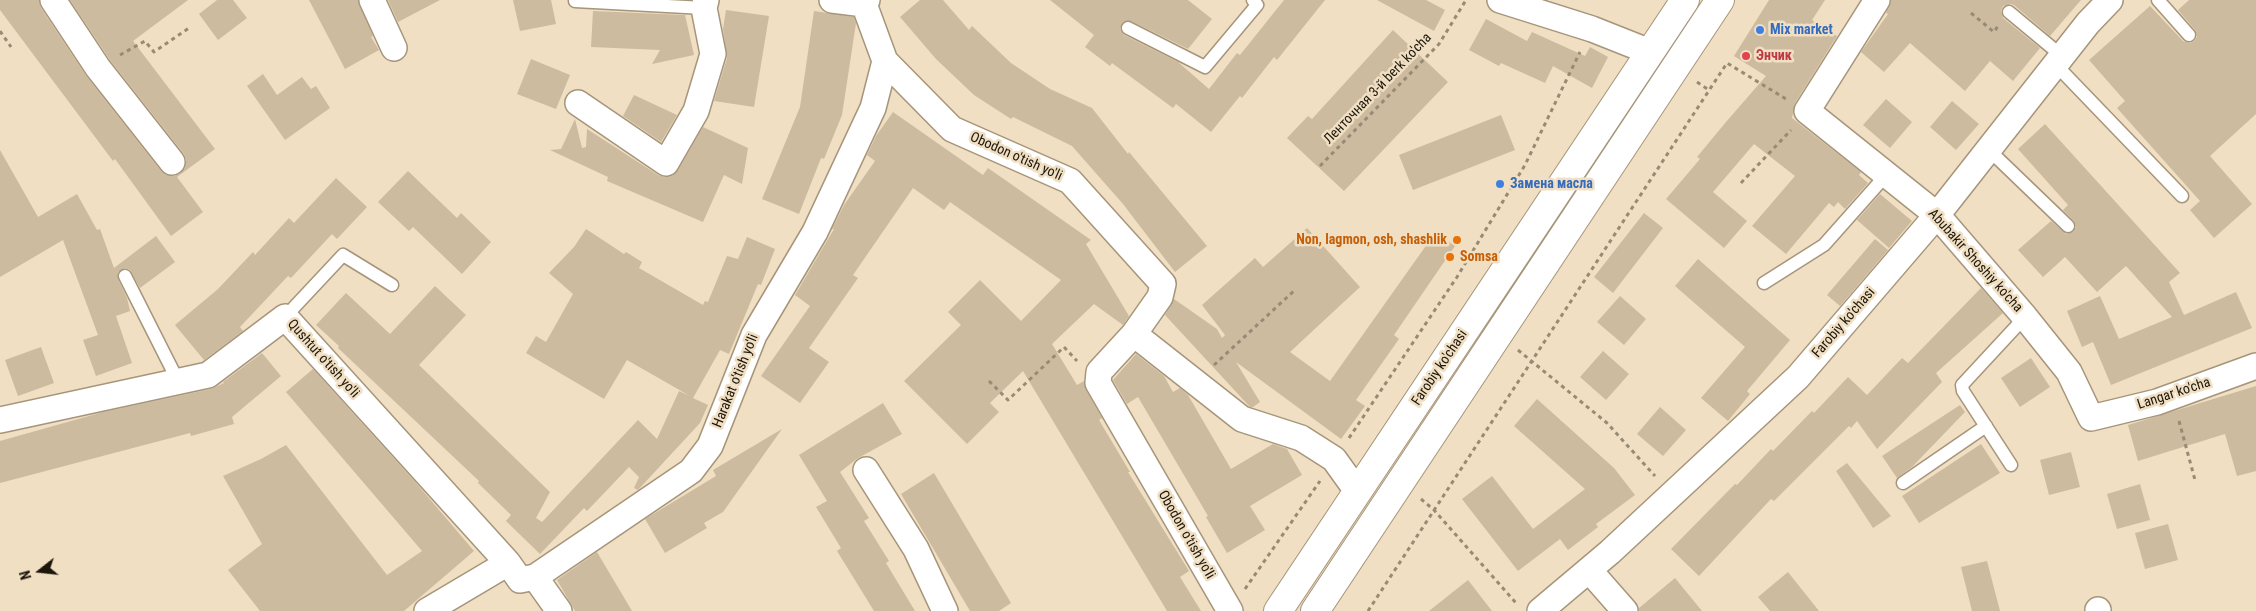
<!DOCTYPE html>
<html>
<head>
<meta charset="utf-8">
<style>
	body { margin:0 }
	#map { position:relative; width:2256px; height:611px; overflow:hidden; background:#f0dfc2; font-family:"Roboto Condensed",sans-serif }
	canvas { display:block }
	.north { position:absolute; left:15px; top:546px; width:50px; height:50px; -webkit-text-stroke:4px #f0dfc2; paint-order:stroke; rotate:254deg; font-size:14px; font-weight:700; line-height:20px; text-align:center; color:#1c160b }
	.north::after { content:''; display:block; margin:auto; width:18px; height:22px; background:#1c160b; clip-path:polygon(50% 0,100% 100%,50% 72%,0 100%) }
</style>
</head>
<body>
<div id="map">
<canvas width="2256" height="611"></canvas>
<div class="north">N</div>
</div>
<script>
const context = document.querySelector('canvas').getContext('2d');
context.lineJoin = 'round';
function fill(path, color) { context.fillStyle = color; context.fill(path, 'evenodd'); }
function strokePath(path, color, width, dash) { context.strokeStyle = color; context.lineWidth = width; context.lineCap = dash ? 'butt' : 'round'; context.setLineDash(dash || []); context.stroke(path); }
function write(font, color, halo, rows, align = 'center') {
  context.font = font + ' "Roboto Condensed",sans-serif'; context.lineWidth = 5; context.setLineDash([]); context.textBaseline = 'middle'; context.strokeStyle = halo; context.fillStyle = color; for (const [text, x, y, turn = 0] of rows) {
    context.save(); context.translate(x, y); context.rotate((+turn || 0) * Math.PI / 180); context.textAlign = isNaN(turn) ? turn : align; if (halo) context.strokeText(text, 0, 0); context.fillText(text, 0, 0); context.restore();
  }
}
const building = new Path2D(`
	M 0,0 L 39,0 L 41,8 L 87,77 L 161,171 L 166,175 L 174,176 L 180,174 L 185,168 L 186,160 L 184,154 L 110,60 L 70,0 L 188,0 L 133,41 L 215,149 L 177,177 L 203,212 L 171,236 L 115,159 L 113,161 L 0,10 Z
	M 217,0 L 233,0 L 247,18 L 218,40 L 199,14 Z
	M 309,0 L 358,0 L 373,36 L 371,37 L 379,50 L 345,69 Z
	M 388,0 L 440,0 L 398,22 Z
	M 513,0 L 551,0 L 556,24 L 520,31 Z
	M 920,0 L 943,0 L 969,30 L 972,26 L 1011,63 L 1050,89 L 1092,108 L 1128,154 L 1129,152 L 1207,246 L 1175,272 L 1123,204 L 1072,146 L 1013,117 L 1011,119 L 974,95 L 936,59 L 900,17 Z
	M 1050,0 L 1188,0 L 1212,19 L 1188,49 L 1131,21 L 1123,22 L 1120,29 L 1124,35 L 1178,62 L 1209,89 L 1237,53 L 1240,55 L 1284,0 L 1325,0 L 1277,60 L 1274,57 L 1242,98 L 1240,96 L 1211,132 L 1176,104 L 1173,108 L 1112,63 L 1110,66 L 1085,47 L 1094,35 Z
	M 1377,0 L 1426,0 L 1445,10 L 1434,31 Z
	M 1769,0 L 1825,0 L 1812,20 L 1837,36 L 1795,103 L 1792,118 L 1861,172 L 1859,175 L 1868,183 L 1845,209 L 1838,202 L 1834,207 L 1829,203 L 1786,254 L 1752,226 L 1795,176 L 1754,144 L 1713,192 L 1747,221 L 1724,248 L 1666,199 L 1700,159 L 1697,157 L 1726,122 L 1766,76 L 1734,56 Z
	M 1891,0 L 2081,0 L 2050,36 L 2014,5 L 2010,4 L 2003,6 L 2001,11 L 2003,18 L 2040,48 L 2013,81 L 1990,61 L 1965,91 L 1910,43 L 1884,72 L 1861,52 L 1888,14 L 1886,13 Z
	M 2189,0 L 2256,0 L 2256,114 L 2210,156 L 2252,204 L 2214,238 L 2190,210 L 2200,201 L 2117,108 L 2125,101 L 2089,60 L 2150,6 L 2183,41 L 2190,43 L 2194,41 L 2197,37 L 2195,30 L 2178,10 Z
	M 726,10 L 769,16 L 754,107 L 714,101 L 727,58 L 723,29 Z
	M 593,11 L 685,15 L 694,55 L 652,64 L 660,50 L 591,47 Z
	M 814,11 L 854,17 L 856,23 L 842,115 L 824,159 L 821,158 L 799,214 L 762,199 L 800,107 Z
	M 1486,19 L 1527,41 L 1532,32 L 1585,56 L 1590,47 L 1608,57 L 1592,88 L 1553,66 L 1545,83 L 1501,63 L 1499,66 L 1469,50 Z
	M 1393,30 L 1448,82 L 1344,191 L 1287,138 L 1308,116 L 1312,119 Z
	M 531,59 L 570,75 L 556,109 L 517,94 Z
	M 263,74 L 277,95 L 302,77 L 311,89 L 316,86 L 330,108 L 285,140 L 247,86 Z
	M 634,95 L 677,115 L 661,142 L 623,116 Z
	M 1886,99 L 1912,122 L 1890,148 L 1863,125 Z
	M 1952,101 L 1979,124 L 1956,150 L 1930,127 Z
	M 893,112 L 983,175 L 988,168 L 1091,240 L 1086,244 L 1129,316 L 1123,325 L 1094,304 L 1052,344 L 1077,385 L 1084,381 L 1086,390 L 1102,418 L 1099,420 L 1130,472 L 1128,472 L 1189,571 L 1180,577 L 1201,611 L 1167,611 L 1023,371 L 990,403 L 999,412 L 967,444 L 904,381 L 961,325 L 948,312 L 980,280 L 1021,321 L 1061,280 L 950,202 L 944,210 L 913,188 L 853,275 L 858,278 L 809,348 L 829,362 L 800,403 L 761,376 L 810,306 L 795,295 L 834,229 L 832,229 L 844,205 L 875,161 L 867,155 L 876,136 Z
	M 1501,115 L 1515,150 L 1413,190 L 1399,155 Z
	M 575,119 L 582,148 L 586,147 L 587,129 L 658,175 L 665,177 L 672,176 L 678,170 L 703,127 L 748,148 L 742,184 L 724,175 L 703,222 L 607,181 L 608,177 L 550,150 L 561,149 Z
	M 2045,124 L 2180,273 L 2169,282 L 2184,315 L 2236,292 L 2252,328 L 2111,385 L 2093,342 L 2082,347 L 2067,311 L 2100,296 L 2119,339 L 2172,317 L 2126,266 L 2097,292 L 2065,257 L 2043,277 L 2018,250 L 2051,221 L 2066,234 L 2073,232 L 2076,227 L 2074,221 L 2063,210 L 2068,205 L 2018,149 Z
	M 0,150 L 38,217 L 77,194 L 97,230 L 100,229 L 114,268 L 156,236 L 175,262 L 140,288 L 130,270 L 125,268 L 118,272 L 118,279 L 127,298 L 130,311 L 116,316 L 132,363 L 96,376 L 83,340 L 98,335 L 63,240 L 0,277 Z
	M 408,171 L 457,218 L 461,213 L 491,242 L 462,274 L 413,227 L 409,231 L 378,202 Z
	M 336,178 L 367,207 L 337,239 L 332,234 L 291,278 L 288,276 L 240,327 L 243,331 L 204,360 L 175,325 L 218,289 L 253,252 L 255,255 L 289,218 L 294,223 Z
	M 1880,194 L 1912,221 L 1889,248 L 1857,220 Z
	M 1644,213 L 1663,228 L 1613,293 L 1594,277 Z
	M 1307,228 L 1360,287 L 1290,352 L 1330,381 L 1435,233 L 1455,246 L 1394,335 L 1399,339 L 1356,400 L 1365,406 L 1341,439 L 1236,362 L 1260,402 L 1253,407 L 1250,407 L 1165,315 L 1174,299 L 1217,329 L 1222,338 L 1225,335 L 1202,305 L 1255,258 L 1263,267 Z
	M 586,229 L 624,254 L 626,252 L 642,262 L 639,268 L 703,305 L 705,301 L 708,302 L 727,256 L 738,259 L 747,237 L 775,249 L 761,285 L 758,284 L 729,354 L 720,350 L 693,398 L 708,405 L 700,423 L 638,490 L 634,488 L 639,477 L 629,467 L 587,511 L 584,508 L 540,554 L 506,521 L 511,515 L 478,483 L 479,481 L 338,348 L 339,346 L 316,325 L 346,293 L 390,334 L 435,286 L 466,315 L 419,365 L 550,492 L 536,518 L 542,522 L 638,420 L 657,439 L 679,391 L 690,396 L 627,360 L 604,399 L 526,353 L 536,336 L 546,342 L 573,294 L 549,273 L 574,247 Z
	M 1875,239 L 1888,250 L 1840,306 L 1827,295 Z
	M 1698,259 L 1790,340 L 1747,391 L 1750,394 L 1728,421 L 1701,398 L 1745,347 L 1675,286 Z
	M 1981,288 L 2003,313 L 1936,373 L 1942,382 L 1877,449 L 1857,421 L 1851,428 L 1849,426 L 1774,501 L 1771,499 L 1699,576 L 1671,549 L 1735,484 L 1737,485 L 1771,449 L 1773,451 L 1812,411 L 1814,413 L 1848,377 L 1867,395 L 1902,358 L 1908,363 Z
	M 1620,296 L 1646,319 L 1624,345 L 1597,322 Z
	M 41,347 L 54,383 L 18,396 L 5,360 Z
	M 1603,351 L 1629,374 L 1606,400 L 1580,377 Z
	M 262,353 L 281,376 L 232,417 L 234,424 L 191,436 L 190,433 L 0,483 L 0,441 L 103,412 L 211,389 L 224,383 L 223,382 Z
	M 1136,354 L 1164,376 L 1173,392 L 1180,388 L 1188,395 L 1231,469 L 1273,444 L 1287,449 L 1302,475 L 1250,506 L 1265,530 L 1227,553 L 1206,517 L 1208,516 L 1138,397 L 1127,404 L 1113,380 Z
	M 2031,358 L 2050,387 L 2020,407 L 2001,378 Z
	M 313,369 L 417,484 L 474,551 L 404,611 L 260,611 L 228,570 L 262,544 L 223,476 L 261,459 L 286,445 L 387,575 L 422,551 L 286,392 Z
	M 2256,386 L 2256,471 L 2237,476 L 2225,434 L 2138,461 L 2128,425 Z
	M 1537,399 L 1614,468 L 1635,495 L 1596,524 L 1598,527 L 1568,550 L 1560,539 L 1518,571 L 1462,499 L 1492,476 L 1533,529 L 1585,489 L 1514,426 Z
	M 883,403 L 902,434 L 858,458 L 840,472 L 869,518 L 864,521 L 889,561 L 886,563 L 915,611 L 874,611 L 837,551 L 841,548 L 816,507 L 827,501 L 799,455 Z
	M 1960,405 L 1965,412 L 1912,467 L 1897,478 L 1882,456 Z
	M 1660,407 L 1686,430 L 1663,456 L 1637,434 Z
	M 782,429 L 723,512 L 704,523 L 707,528 L 665,553 L 645,519 L 716,476 L 713,470 Z
	M 1981,444 L 2000,473 L 1919,523 L 1902,496 Z
	M 2071,452 L 2080,487 L 2049,495 L 2040,460 Z
	M 1847,463 L 1891,516 L 1873,528 L 1836,471 Z
	M 934,473 L 1011,603 L 999,611 L 970,611 L 901,494 Z
	M 2140,484 L 2150,520 L 2117,529 L 2107,494 Z
	M 2168,524 L 2178,560 L 2145,569 L 2135,533 Z
	M 597,552 L 632,611 L 575,611 L 557,580 Z
	M 1987,561 L 2000,611 L 1972,611 L 1961,567 Z
	M 1788,572 L 1819,611 L 1770,611 L 1758,597 Z
	M 1675,578 L 1702,611 L 1639,611 L 1639,608 Z
	M 1468,580 L 1492,611 L 1429,611 Z`);
const path = new Path2D(`
	M 1971,13 L 1994,32 L 1998,26
	M 0,31 L 11,47
	M 120,55 L 145,41 L 154,52 L 189,28
	M 1697,82 L 1709,90
	M 1320,166 L 1439,44 L 1466,0
	M 1741,183 L 1791,130
	M 1518,350 L 1607,423 L 1655,476
	M 1214,365 L 1296,289
	M 989,381 L 1008,400 L 1064,347 L 1077,361
	M 2179,421 L 2195,480
	M 1349,438 L 1457,277 L 1525,165 L 1580,52
	M 1421,499 L 1434,510 L 1516,603
	M 1245,589 L 1320,481
	M 1368,611 L 1727,63 L 1786,99`);
const lane = new Path2D(`
	M 2158,0 L 2189,35
	M 575,1 L 704,8
	M 2009,12 L 2062,56
	M 1128,28 L 1205,67 L 1257,5 L 1253,0
	M 2056,65 L 2182,196
	M 1989,150 L 2068,226
	M 125,276 L 178,381
	M 1764,283 L 1824,245 L 1887,174
	M 285,317 L 343,255 L 392,285
	M 2011,465 L 1963,391 L 1962,385 L 2025,317
	M 1903,483 L 1986,426`);
const street = new Path2D(`
	M 53,0 L 98,68 L 172,162
	M 372,0 L 394,48
	M 832,0 L 864,4
	M 1500,0 L 1592,29 L 1650,52
	M 1877,0 L 1807,111 L 1937,215 L 2025,317 L 2069,372 L 2091,418 L 2157,402 L 2256,366
	M 885,61 L 952,129 L 1070,181 L 1163,284 L 1160,297 L 1134,334 L 1242,419 L 1301,438 L 1334,459 L 1357,491
	M 578,103 L 666,163 L 696,111 L 713,54 L 704,8 L 706,0
	M 1134,334 L 1099,372 L 1098,383 L 1230,611
	M 0,420 L 208,375 L 285,317 L 508,563 L 520,580 L 535,577 L 691,471 L 710,446 L 754,335 L 815,232 L 873,108 L 885,61 L 864,4 L 867,0
	M 866,470 L 916,549 L 945,611
	M 1589,570 L 1625,611
	M 535,577 L 559,611
	M 2098,610 L 2098,611
	M 427,611 L 508,563
	M 1540,611 L 1610,552 L 1798,377 L 1937,215 L 2088,23 L 2110,0`);
const primary = new Path2D(`
	M 1278,611 L 1685,0
	M 1315,611 L 1720,0`);
const markers = [
	[1760,30,5,"#3f7fe0"],
	[1746,56,5,"#e0444e"],
	[1500,184,5,"#3f7fe0"],
	[1457,240,5,"#e8710a"],
	[1450,257,5,"#e8710a"]
];
const shopNames = [
	["Mix market",1770,30],
	["Замена масла",1510,184]
];
const healthNames = [
	["Энчик",1756,56]
];
const streetNames = [
	["Ленточная 3-й berk ko'cha",1378,89,-46],
	["Obodon o'tish yo'li",1016,157,24],
	["Abubakir Shoshiy ko'cha",1975,261,48],
	["Farobiy ko'chasi",1844,323,-49],
	["Qushtut o'tish yo'li",323,359,48],
	["Farobiy ko'chasi",1440,368,-56],
	["Harakat o'tish yo'li",736,381,-68],
	["Langar ko'cha",2174,394,-18],
	["Obodon o'tish yo'li",1186,535,60]
];
const foodNames = [
	["Non, lagmon, osh, shashlik",1447,240],
	["Somsa",1460,257,"left"]
];
fill(building, '#ccbb9f');
strokePath(lane, '#a6957a', 15);
strokePath(street, '#a6957a', 28);
strokePath(primary, '#a6957a', 30);
strokePath(path, '#978b75', 3, [4, 4]);
strokePath(lane, '#fff', 12);
strokePath(street, '#fff', 25);
strokePath(primary, '#fff', 28);
for (const [x, y, r, color] of markers) { const dot = new Path2D(); dot.arc(x, y, r, 0, 2 * Math.PI); context.fillStyle = color; context.fill(dot); strokePath(dot, '#f0dfc2', 2); }
write('bold 14px', '#366cbe', '#f0dfc2', shopNames, 'left');
write('bold 14px', '#be3a42', '#f0dfc2', healthNames, 'left');
write('14px', '#1c160b', '#f0dfc2', streetNames);
write('bold 14px', '#c56008', '#f0dfc2', foodNames, 'right');
</script>
</body>
</html>
